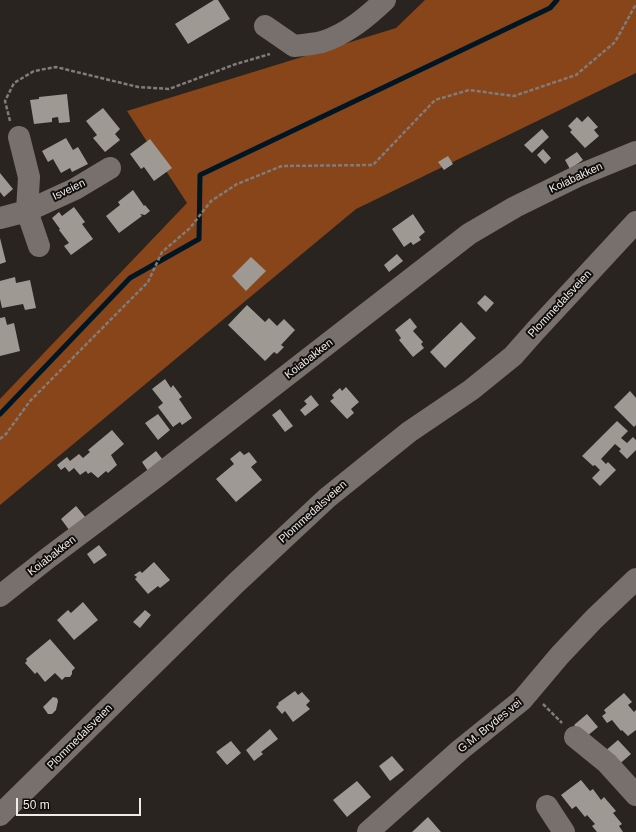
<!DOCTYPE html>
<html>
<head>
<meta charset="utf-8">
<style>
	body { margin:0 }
	#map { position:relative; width:636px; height:832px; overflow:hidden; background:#2a2421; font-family:Helvetica,sans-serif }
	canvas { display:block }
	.scale { position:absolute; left:16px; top:798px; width:125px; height:18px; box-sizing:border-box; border:2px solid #efebe9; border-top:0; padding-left:5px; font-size:12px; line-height:14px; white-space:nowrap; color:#efebe9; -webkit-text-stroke:3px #100e0c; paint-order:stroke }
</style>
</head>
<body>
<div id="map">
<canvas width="636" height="832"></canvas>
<div class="scale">50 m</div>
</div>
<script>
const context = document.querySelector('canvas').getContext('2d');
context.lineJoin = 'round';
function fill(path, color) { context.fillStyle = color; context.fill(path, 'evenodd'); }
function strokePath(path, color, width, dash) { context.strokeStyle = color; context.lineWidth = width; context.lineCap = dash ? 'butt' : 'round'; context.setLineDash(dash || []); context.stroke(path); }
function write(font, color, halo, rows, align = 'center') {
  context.font = font + ' Helvetica,sans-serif'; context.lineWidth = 4; context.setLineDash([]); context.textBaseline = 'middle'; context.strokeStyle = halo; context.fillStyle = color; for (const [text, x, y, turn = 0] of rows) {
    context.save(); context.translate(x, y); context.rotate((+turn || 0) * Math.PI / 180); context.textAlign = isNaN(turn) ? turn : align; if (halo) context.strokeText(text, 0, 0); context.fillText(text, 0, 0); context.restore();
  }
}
const forest = new Path2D(`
	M 425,0 L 636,0 L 636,73 L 356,209 L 0,505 L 0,399 L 187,203 L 127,111 L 396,28 Z`);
const stream = new Path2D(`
	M 0,414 L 130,278 L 199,239 L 200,175 L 550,8 L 557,0`);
const building = new Path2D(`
	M 214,0 L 218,0 L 230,19 L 188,44 L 175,24 Z
	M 67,94 L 70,122 L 59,123 L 58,117 L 52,118 L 52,122 L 34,124 L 30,100 L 39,99 L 39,97 Z
	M 103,108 L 120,129 L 115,134 L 120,140 L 105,152 L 93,138 L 97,135 L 86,121 Z
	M 588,116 L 598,127 L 594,130 L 599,136 L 585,148 L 570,132 L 572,130 L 568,126 L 577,117 L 582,122 Z
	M 542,129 L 549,137 L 532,153 L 524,145 Z
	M 66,138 L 73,150 L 78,147 L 88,164 L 72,172 L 70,168 L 61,173 L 53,159 L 48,162 L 42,151 Z
	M 150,139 L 172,168 L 154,181 L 144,167 L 141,169 L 130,154 Z
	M 543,149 L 551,158 L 545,164 L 537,155 Z
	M 577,152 L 583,160 L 570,169 L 565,160 Z
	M 448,156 L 453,164 L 444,170 L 438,162 Z
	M 0,173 L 13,189 L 4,197 L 0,192 Z
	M 133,190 L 144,206 L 145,205 L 150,211 L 145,215 L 140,214 L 142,216 L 119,233 L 106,216 L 120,205 L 118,202 Z
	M 74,207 L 85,222 L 82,224 L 93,239 L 71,255 L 64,246 L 69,243 L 59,230 L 60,229 L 52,218 L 59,212 L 62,216 Z
	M 413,214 L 425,232 L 419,237 L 421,240 L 413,245 L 411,242 L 404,247 L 392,229 Z
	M 0,238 L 6,262 L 0,264 Z
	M 397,254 L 403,261 L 389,272 L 384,265 Z
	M 251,257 L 266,271 L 246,291 L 232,276 Z
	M 15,277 L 16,283 L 30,280 L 36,308 L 25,310 L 23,304 L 2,308 L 0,299 L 0,281 Z
	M 485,295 L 494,303 L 486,312 L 477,303 Z
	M 247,305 L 265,322 L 269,318 L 277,326 L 284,319 L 295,330 L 281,345 L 284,347 L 277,354 L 274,352 L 265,361 L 228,325 Z
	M 5,317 L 7,325 L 14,323 L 20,351 L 0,356 L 0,318 Z
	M 410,318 L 417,327 L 413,331 L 423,342 L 421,344 L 424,348 L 413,357 L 399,340 L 401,338 L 395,330 Z
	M 461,322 L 476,338 L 445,368 L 430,352 Z
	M 165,379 L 171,388 L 173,385 L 182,397 L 179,399 L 192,418 L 182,425 L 180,422 L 173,427 L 158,407 L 163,403 L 152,389 Z
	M 346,387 L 359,402 L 351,409 L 354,413 L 347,419 L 330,401 L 334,398 L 332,395 L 340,388 L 342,391 Z
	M 630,391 L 636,398 L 636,425 L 634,427 L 614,407 Z
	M 311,395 L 319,405 L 305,416 L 300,410 L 307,404 L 304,401 Z
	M 280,409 L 293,426 L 285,432 L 272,415 Z
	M 158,414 L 170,430 L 158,440 L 145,423 Z
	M 617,421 L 628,431 L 621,438 L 627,443 L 633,437 L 636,440 L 636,450 L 627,459 L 619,451 L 621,449 L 615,444 L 601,459 L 606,464 L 608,462 L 616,470 L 600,486 L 592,478 L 600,470 L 595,465 L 593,466 L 582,456 Z
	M 112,430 L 124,444 L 111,455 L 117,465 L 108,473 L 106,471 L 98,478 L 91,472 L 88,474 L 86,471 L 80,475 L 74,468 L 69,472 L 65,467 L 61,470 L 57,465 L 67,457 L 70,461 L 79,454 L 83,458 L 90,452 L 88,450 Z
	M 156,451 L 163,460 L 148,471 L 142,462 Z
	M 240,451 L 244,455 L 249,452 L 257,462 L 251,467 L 262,480 L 236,502 L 216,479 L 234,464 L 230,459 Z
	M 76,506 L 86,518 L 70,531 L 61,519 Z
	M 99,545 L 107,555 L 94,564 L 87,554 Z
	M 154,562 L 170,580 L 160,588 L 158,586 L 148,594 L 135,579 L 137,577 L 134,575 L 140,571 L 142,573 Z
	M 83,602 L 98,620 L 74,640 L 57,620 L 68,610 L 71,613 Z
	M 145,610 L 151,615 L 140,628 L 133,622 Z
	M 50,639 L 75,668 L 72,671 L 72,674 L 70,677 L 65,677 L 62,680 L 55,673 L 45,682 L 37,672 L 35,674 L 25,663 L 27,661 L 26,659 Z
	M 295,691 L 298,695 L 302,692 L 310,701 L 306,705 L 310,709 L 293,722 L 285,711 L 282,714 L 276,707 L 279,704 L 278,703 Z
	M 624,693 L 632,702 L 628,705 L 634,712 L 636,710 L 636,730 L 628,736 L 622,730 L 621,731 L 612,720 L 607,723 L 602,716 L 606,713 L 604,710 Z
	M 53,697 L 57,698 L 58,701 L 56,710 L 52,714 L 48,714 L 43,707 Z
	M 587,714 L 598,727 L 586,737 L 584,736 L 574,725 Z
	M 270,729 L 278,739 L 261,752 L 263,754 L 254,761 L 246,750 Z
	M 618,740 L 631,754 L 616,767 L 604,752 Z
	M 231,741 L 241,753 L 227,765 L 216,752 Z
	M 392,756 L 404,770 L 390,781 L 379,766 Z
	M 581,780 L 590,791 L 593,789 L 601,800 L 604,797 L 616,811 L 613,813 L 622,824 L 619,826 L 623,832 L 597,832 L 592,826 L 595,824 L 587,815 L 585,817 L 576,806 L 572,809 L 561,795 Z
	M 357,781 L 371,797 L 347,817 L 333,800 Z
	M 428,817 L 441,832 L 412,832 Z`);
const path = new Path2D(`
	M 10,121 L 5,101 L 14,83 L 34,71 L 56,67 L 138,87 L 169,89 L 236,64 L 270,54
	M 0,439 L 6,434 L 30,401 L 148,282 L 162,252 L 190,228 L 211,201 L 237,184 L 282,166 L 373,165 L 435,100 L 469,90 L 514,96 L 576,75 L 615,42 L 636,4
	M 543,704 L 562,723`);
const minor = new Path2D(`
	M 265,26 L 294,46 C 304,45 314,44 322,42 C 347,34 367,17 385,0
	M 19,137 L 29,177 L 27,211 L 39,246
	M 0,218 L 27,211 L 75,189 L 110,168
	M 0,596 L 48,558 L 156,477 L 469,234 L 515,207 L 580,175 L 636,152
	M 575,737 L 607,763 L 636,795
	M 547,806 L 564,832
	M 0,815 L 235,584 L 327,498 L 409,432 L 471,390 L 513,356 L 536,330 L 636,222
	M 368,832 L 460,750 L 522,700 L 560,655 L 594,619 L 636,579`);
const streetNames = [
	["Koiabakken",576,178,-25],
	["Isveien",69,190,-26],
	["Plommedalsveien",560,304,-47],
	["Koiabakken",309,359,-38],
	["Plommedalsveien",313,512,-42],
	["Koiabakken",52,556,-38],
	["G.M. Brydes vei",490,726,-39],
	["Plommedalsveien",80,737,-45]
];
fill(forest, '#88451a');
strokePath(stream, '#001622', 5);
fill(building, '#9f9993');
strokePath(path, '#817c79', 2.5, [4, 2]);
strokePath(minor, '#77706c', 22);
write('11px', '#efebe9', '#100e0c', streetNames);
</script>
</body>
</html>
